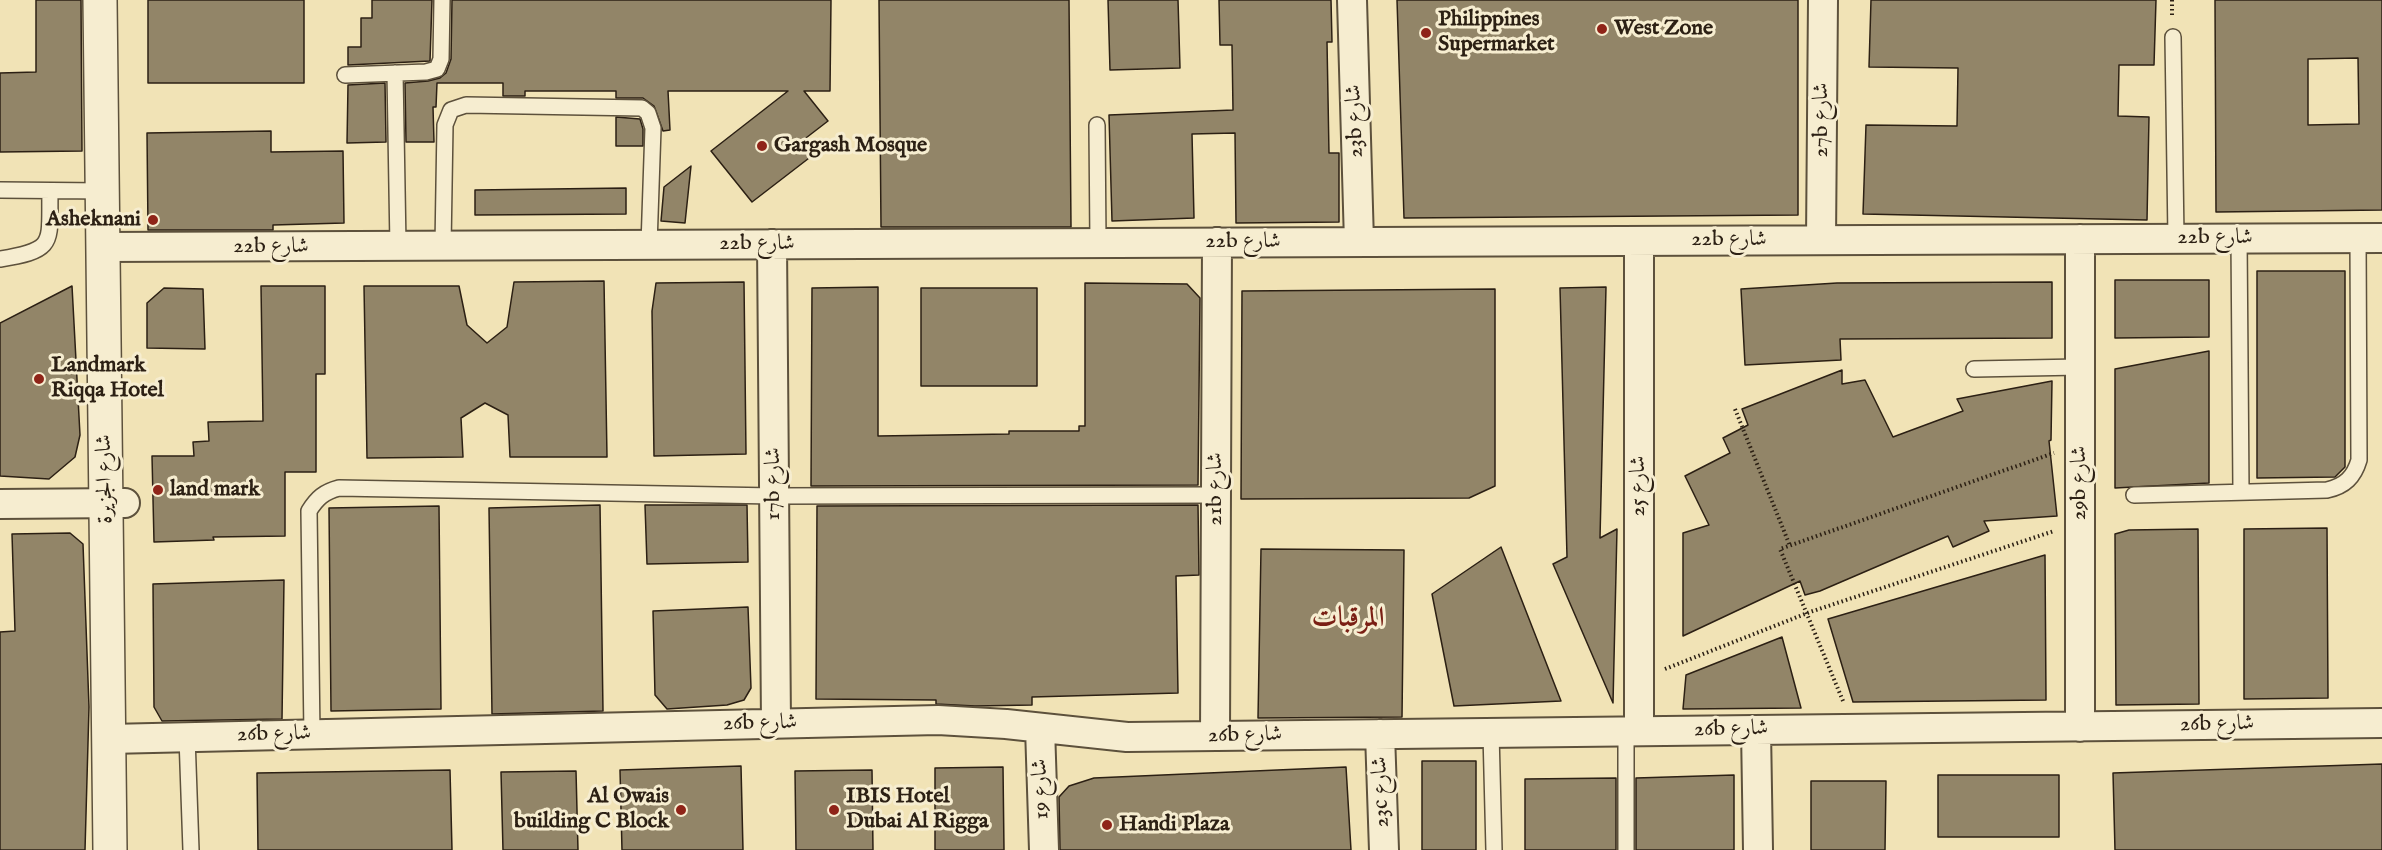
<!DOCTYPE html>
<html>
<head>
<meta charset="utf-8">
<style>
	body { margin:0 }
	canvas { display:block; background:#f1e3b6 }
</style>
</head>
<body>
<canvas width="2382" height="850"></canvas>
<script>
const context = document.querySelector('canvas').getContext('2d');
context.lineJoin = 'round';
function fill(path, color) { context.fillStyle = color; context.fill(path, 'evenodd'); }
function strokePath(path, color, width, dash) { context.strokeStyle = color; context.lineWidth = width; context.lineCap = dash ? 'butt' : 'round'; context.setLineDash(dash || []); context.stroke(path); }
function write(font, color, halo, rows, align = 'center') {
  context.font = font + ' "IM FELL English",Amiri,serif'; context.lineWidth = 6; context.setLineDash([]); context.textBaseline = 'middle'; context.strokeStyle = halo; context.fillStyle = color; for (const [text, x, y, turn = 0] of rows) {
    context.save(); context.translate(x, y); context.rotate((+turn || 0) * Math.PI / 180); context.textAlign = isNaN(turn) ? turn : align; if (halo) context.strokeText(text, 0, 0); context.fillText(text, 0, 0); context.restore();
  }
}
const building = new Path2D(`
	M 36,0 L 81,0 L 82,151 L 0,152 L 0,73 L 36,72 Z
	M 148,0 L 304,0 L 304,83 L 148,83 Z
	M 372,0 L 432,0 L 430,61 L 348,65 L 348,47 L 361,47 L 361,18 L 372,18 Z
	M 452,0 L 831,0 L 830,91 L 804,91 L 828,121 L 802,141 L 813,155 L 752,202 L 711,151 L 788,91 L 668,91 L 670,130 L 663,131 L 654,106 L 643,98 L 616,98 L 616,91 L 525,91 L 525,96 L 503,96 L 503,83 L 437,83 L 436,107 L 433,107 L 434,142 L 406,142 L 405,83 L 428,81 L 440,78 L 446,73 L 451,59 Z
	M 879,0 L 1069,0 L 1071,227 L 881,227 Z
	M 1108,0 L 1178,0 L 1180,68 L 1110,70 Z
	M 1219,0 L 1331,0 L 1332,42 L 1327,42 L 1329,153 L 1339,153 L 1339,222 L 1236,223 L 1235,133 L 1192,134 L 1194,218 L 1112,221 L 1109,115 L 1233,110 L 1232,45 L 1220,45 Z
	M 1397,0 L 1798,0 L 1798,215 L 1404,218 Z
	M 1871,0 L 2156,0 L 2154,65 L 2119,65 L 2118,116 L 2149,117 L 2147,220 L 1863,214 L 1866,125 L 1957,126 L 1958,68 L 1869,67 Z
	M 2215,0 L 2382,0 L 2382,210 L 2216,212 ZM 2358,58 L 2359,124 L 2308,125 L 2308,59 Z
	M 385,83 L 386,142 L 347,143 L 348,85 Z
	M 616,117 L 640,119 L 643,129 L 643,146 L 616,146 Z
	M 271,131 L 271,152 L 343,151 L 344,223 L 273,225 L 273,230 L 148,230 L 147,133 Z
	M 691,166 L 685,223 L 661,221 L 664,187 Z
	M 626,188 L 626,214 L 475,215 L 475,190 Z
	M 2257,271 L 2345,271 L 2345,467 L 2335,477 L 2257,478 Z
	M 2115,280 L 2209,280 L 2209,337 L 2115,338 Z
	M 604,281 L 607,457 L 510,457 L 508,415 L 485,403 L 461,418 L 463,457 L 367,458 L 364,286 L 459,286 L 467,325 L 487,343 L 507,327 L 514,282 Z
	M 744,282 L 746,454 L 654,456 L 652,311 L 656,283 Z
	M 2052,282 L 2052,338 L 1840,339 L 1841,360 L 1745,365 L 1741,289 L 1837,283 Z
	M 1085,283 L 1187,284 L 1200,298 L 1198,485 L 811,486 L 812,288 L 878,287 L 878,436 L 1009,434 L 1009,431 L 1079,431 L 1079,426 L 1085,426 Z
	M 72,286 L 80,435 L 75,457 L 49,479 L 0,476 L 0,323 Z
	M 261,286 L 325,286 L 325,374 L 316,374 L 316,472 L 285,472 L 285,536 L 213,537 L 214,540 L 154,542 L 152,456 L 194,456 L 193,442 L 209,441 L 208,422 L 263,421 Z
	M 1606,287 L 1600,538 L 1617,529 L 1613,703 L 1553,564 L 1567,557 L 1560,288 Z
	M 164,288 L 203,289 L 205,349 L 147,348 L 147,303 Z
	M 921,288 L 1037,288 L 1037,386 L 921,386 Z
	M 1495,289 L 1495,486 L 1469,498 L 1241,499 L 1242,291 Z
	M 2209,351 L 2209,483 L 2115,488 L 2115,369 Z
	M 1842,370 L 1842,384 L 1865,380 L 1893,437 L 1963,411 L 1957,399 L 2052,381 L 2051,440 L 2049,441 L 2057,516 L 1984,521 L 1989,531 L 1953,547 L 1948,536 L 1820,591 L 1805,595 L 1800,581 L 1683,636 L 1683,533 L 1709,525 L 1685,476 L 1730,453 L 1723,438 L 1748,425 L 1742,409 Z
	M 600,505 L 603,711 L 492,714 L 489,508 Z
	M 645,505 L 747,505 L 748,562 L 647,564 Z
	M 1198,505 L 1199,575 L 1176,576 L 1178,693 L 1032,697 L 1032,705 L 975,706 L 936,704 L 936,700 L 816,699 L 817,506 Z
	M 439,506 L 441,709 L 331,711 L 329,508 Z
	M 2327,528 L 2328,698 L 2244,699 L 2244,529 Z
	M 2198,529 L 2199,704 L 2116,705 L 2115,534 L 2129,530 Z
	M 70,533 L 83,544 L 89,707 L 85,850 L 0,850 L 0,632 L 15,631 L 12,534 Z
	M 1501,547 L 1561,701 L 1454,706 L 1432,594 Z
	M 1261,549 L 1404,550 L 1402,717 L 1258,718 Z
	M 2045,555 L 2046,700 L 1853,702 L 1828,619 Z
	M 284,580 L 282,719 L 162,721 L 154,707 L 153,584 Z
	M 748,607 L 751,688 L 744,700 L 727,705 L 667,709 L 655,695 L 653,611 Z
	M 1782,637 L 1801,708 L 1683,709 L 1686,675 Z
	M 1422,761 L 1476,761 L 1476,850 L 1422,850 Z
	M 2382,764 L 2382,850 L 2115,850 L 2113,773 Z
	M 741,766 L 743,850 L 622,850 L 620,770 Z
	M 1003,767 L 1004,850 L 935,850 L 935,768 Z
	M 1346,767 L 1351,850 L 1060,850 L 1059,797 L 1069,786 L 1094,778 Z
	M 450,770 L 452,850 L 258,850 L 257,773 Z
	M 872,770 L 873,850 L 796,850 L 795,771 Z
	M 576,771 L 578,850 L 503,850 L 501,772 Z
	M 1734,775 L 1734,850 L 1636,850 L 1636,778 Z
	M 1938,775 L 2059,775 L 2059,837 L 1938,837 Z
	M 1616,778 L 1616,850 L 1525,850 L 1525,779 Z
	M 1811,781 L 1886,781 L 1885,850 L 1811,850 Z`);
const path = new Path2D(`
	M 2172,0 L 2172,18
	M 1735,409 L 1790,546
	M 1665,669 L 1810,612 L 2054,531
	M 1843,701 L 1780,549 L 2054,453`);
const service = new Path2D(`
	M 2173,37 L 2176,238
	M 395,73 L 398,246
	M 345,75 L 426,72 L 437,69 L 441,59 L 442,0
	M 1097,125 L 1098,243
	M 0,190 L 103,191
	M 2239,238 L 2241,492
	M 443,246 L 445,125 L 451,110 L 466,105 L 642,108 L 648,113 L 653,128 L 649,245
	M 0,259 C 57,250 49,243 50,191
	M 1974,369 L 2080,367
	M 2134,495 L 2327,490 C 2345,486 2354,477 2359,460 L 2358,238
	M 1491,733 L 1494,850
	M 312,735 L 309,511 C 317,498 324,492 339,488 L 774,496 L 1216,495
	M 187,737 L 191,850
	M 1626,850 L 1626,732`);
const minor = new Path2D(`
	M 1352,0 L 1359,242
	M 2080,239 L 2080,727
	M 1821,240 L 1823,0
	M 1639,241 L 1639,731
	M 772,244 L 776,724
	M 103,247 L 2382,238
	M 0,504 L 125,503
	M 1040,728 L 1044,850
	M 1756,730 L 1758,850
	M 1380,734 L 1384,850
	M 1215,736 L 1217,242
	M 109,739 L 938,720 L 1006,724 L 1127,737 L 2382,723`);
const tertiary = new Path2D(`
	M 100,0 L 110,850`);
const markers = [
	[1602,29,6,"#8f2418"],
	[1426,33,6,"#8f2418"],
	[762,146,6,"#8f2418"],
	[153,220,6,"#8f2418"],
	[39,379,6,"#8f2418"],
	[158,490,6,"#8f2418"],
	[681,810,6,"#8f2418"],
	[834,810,6,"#8f2418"],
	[1107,825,6,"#8f2418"]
];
const poiNames = [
	["Philippines",1438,20],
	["Supermarket",1438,45],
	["West Zone",1614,29],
	["Gargash Mosque",774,146],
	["Asheknani",141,220,"right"],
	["Landmark",51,366],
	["Riqqa Hotel",51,391],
	["land mark",170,490],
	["Al Owais",669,797,"right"],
	["building C Block",669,822,"right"],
	["IBIS Hotel",846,797],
	["Dubai Al Rigga",846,822],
	["Handi Plaza",1119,825]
];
const streetNames = [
	["27b شارع",1822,120,-90],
	["23b شارع",1356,121,-92],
	["22b شارع",2215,238],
	["22b شارع",1729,240],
	["22b شارع",1243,242],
	["22b شارع",757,244],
	["22b شارع",271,247],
	["شارع الجزيرة",106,479,-91],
	["29b شارع",2080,483,-90],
	["17b شارع",774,484,-90],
	["شارع 25",1639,486,-90],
	["21b شارع",1216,489,-90],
	["26b شارع",760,724,-1],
	["26b شارع",2217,725,-1],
	["26b شارع",1731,730,-1],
	["26b شارع",274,735,-1],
	["26b شارع",1245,736,-1],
	["شارع 19",1042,789,-92],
	["23c شارع",1382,792,-92]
];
const districtNames = [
	["المرقبات",1348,620]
];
fill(building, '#928568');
strokePath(building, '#2c2014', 1.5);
strokePath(service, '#5d513c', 18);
strokePath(minor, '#5d513c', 32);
strokePath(tertiary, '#5d513c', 36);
strokePath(path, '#2c2014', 4, [1.5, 3]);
strokePath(service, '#f6edd0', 15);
strokePath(minor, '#f6edd0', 28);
strokePath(tertiary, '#f6edd0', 33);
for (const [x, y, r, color] of markers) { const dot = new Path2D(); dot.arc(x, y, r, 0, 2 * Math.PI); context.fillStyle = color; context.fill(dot); strokePath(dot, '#f6edd0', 2); }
write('bold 22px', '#2c2014', '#f6edd0', poiNames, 'left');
write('22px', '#2c2014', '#f6edd0', streetNames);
write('bold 28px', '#7a1f14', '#f6edd0', districtNames);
</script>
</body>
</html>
